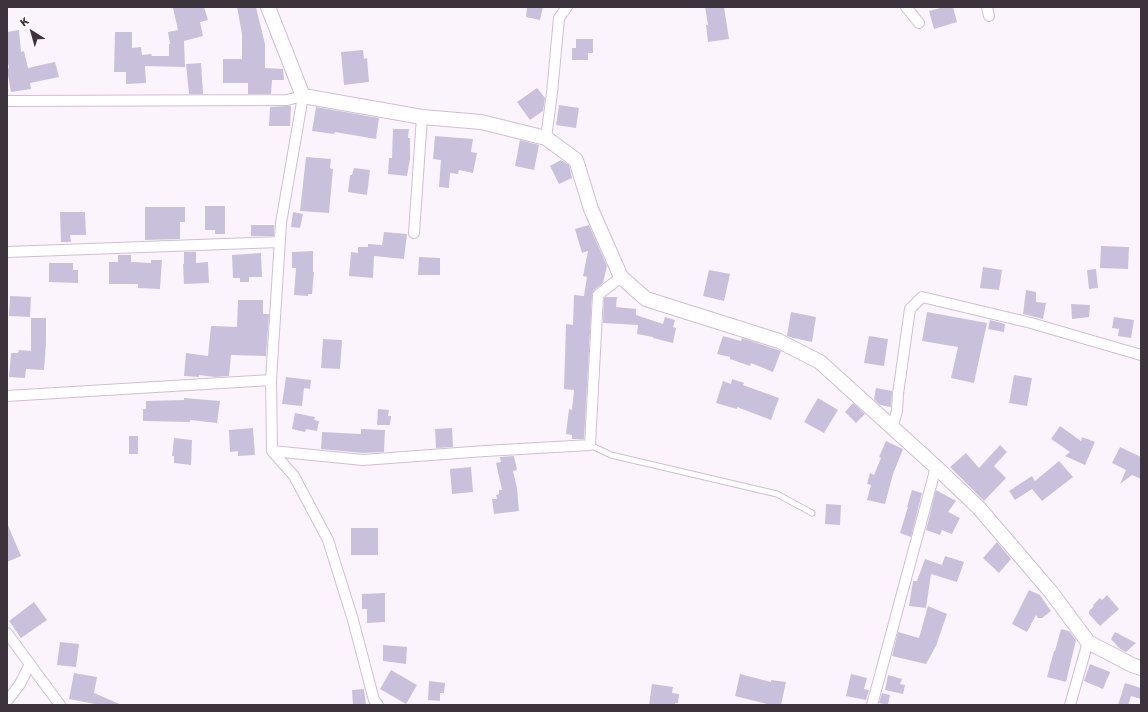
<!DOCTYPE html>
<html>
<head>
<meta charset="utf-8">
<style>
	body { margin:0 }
	#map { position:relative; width:1148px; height:712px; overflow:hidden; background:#fcf4fd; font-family:"Work Sans",sans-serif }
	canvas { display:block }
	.frame { position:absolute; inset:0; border:8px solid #3c333c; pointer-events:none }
	.north { position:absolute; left:12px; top:12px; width:40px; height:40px; -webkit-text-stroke:3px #fff; paint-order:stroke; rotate:323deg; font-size:11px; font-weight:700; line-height:16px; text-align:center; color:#3c333c }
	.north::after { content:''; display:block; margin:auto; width:14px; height:18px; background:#3c333c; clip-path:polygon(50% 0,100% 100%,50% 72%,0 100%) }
</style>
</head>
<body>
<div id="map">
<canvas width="1148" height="712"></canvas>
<div class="frame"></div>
<div class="north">K</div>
</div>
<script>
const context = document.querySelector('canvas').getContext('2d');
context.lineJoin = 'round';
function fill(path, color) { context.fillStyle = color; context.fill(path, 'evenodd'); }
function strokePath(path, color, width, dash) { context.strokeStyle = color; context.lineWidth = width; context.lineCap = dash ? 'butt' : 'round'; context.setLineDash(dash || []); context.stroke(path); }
const building = new Path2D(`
	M 179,7 L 204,7 L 208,20 L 200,22 L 203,36 L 184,41 L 185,67 L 145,66 L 146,83 L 126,84 L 126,72 L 114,72 L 115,32 L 132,32 L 132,48 L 141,47 L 142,55 L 151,54 L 152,56 L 169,56 L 169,44 L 170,44 L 168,32 L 178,30 L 173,8 Z
	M 237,7 L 256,7 L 265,44 L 265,68 L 283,69 L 284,80 L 272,80 L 271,94 L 248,94 L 248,83 L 223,83 L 223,59 L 242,59 L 242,34 Z
	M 527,7 L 543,7 L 540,20 L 526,17 Z
	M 705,7 L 724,7 L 729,39 L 708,42 L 706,25 L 708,25 Z
	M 944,7 L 953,7 L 957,22 L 934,29 L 929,11 Z
	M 19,30 L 21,52 L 24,51 L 28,68 L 55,62 L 59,77 L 30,83 L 31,89 L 11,92 L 7,69 L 9,68 L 7,58 L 7,32 Z
	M 576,39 L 593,39 L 593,53 L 588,53 L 588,60 L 572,60 L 572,48 L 576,48 Z
	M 363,50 L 364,59 L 367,58 L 369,82 L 344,85 L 341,52 Z
	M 201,63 L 203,94 L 189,94 L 186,64 Z
	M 537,88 L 545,98 L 543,111 L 530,120 L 517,102 Z
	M 559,105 L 579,108 L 576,128 L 556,125 Z
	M 287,106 L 291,106 L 290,126 L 269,126 L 270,107 Z
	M 316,107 L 379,118 L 376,139 L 335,132 L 334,134 L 312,131 Z
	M 393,129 L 409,129 L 408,138 L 410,138 L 410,159 L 407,176 L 388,174 L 389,158 L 392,158 Z
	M 435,136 L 473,139 L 471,152 L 477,153 L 473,173 L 459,170 L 458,174 L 450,173 L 449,188 L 439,187 L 441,160 L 433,159 Z
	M 520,140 L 539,145 L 534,170 L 515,166 Z
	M 306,157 L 331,159 L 330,168 L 333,169 L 329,213 L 300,211 Z
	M 561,160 L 569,165 L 572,178 L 559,184 L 550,166 Z
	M 354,168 L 370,170 L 367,195 L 348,192 L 350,175 L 352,175 Z
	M 205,206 L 225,206 L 225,234 L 215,234 L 215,230 L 205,230 Z
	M 145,207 L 185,207 L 185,222 L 180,222 L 180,239 L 145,240 Z
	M 60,212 L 85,212 L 86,235 L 70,235 L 71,242 L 61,242 Z
	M 293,212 L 303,214 L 300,228 L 291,227 Z
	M 251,225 L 274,225 L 274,236 L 251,236 Z
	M 589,225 L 607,266 L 603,283 L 594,290 L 592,295 L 584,439 L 572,439 L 572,435 L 566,434 L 569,409 L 572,410 L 574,390 L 564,389 L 566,324 L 573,325 L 574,295 L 584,296 L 587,277 L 583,276 L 588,251 L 582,253 L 575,229 Z
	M 384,232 L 407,234 L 404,259 L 374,256 L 373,278 L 349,276 L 351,252 L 358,253 L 358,247 L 368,247 L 368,244 L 382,245 Z
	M 1101,246 L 1129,247 L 1128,269 L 1100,268 Z
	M 313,251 L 313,272 L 314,272 L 312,294 L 308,294 L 308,296 L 294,295 L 296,268 L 292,268 L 292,252 Z
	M 184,252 L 196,252 L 196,263 L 208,262 L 209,283 L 184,284 L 183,264 L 184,264 Z
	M 261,253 L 262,277 L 249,277 L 249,282 L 240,282 L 240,278 L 233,278 L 232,255 Z
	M 118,255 L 131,255 L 131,262 L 151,263 L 151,260 L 162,260 L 160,289 L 138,288 L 138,284 L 109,284 L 109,262 L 118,262 Z
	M 419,257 L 440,258 L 440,275 L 418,275 Z
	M 49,263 L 73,263 L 73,270 L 78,270 L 78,283 L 49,282 Z
	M 983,267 L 1002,270 L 999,290 L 980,288 Z
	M 1096,269 L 1098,288 L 1089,289 L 1087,270 Z
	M 709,270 L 730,274 L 724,301 L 703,296 Z
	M 1026,290 L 1036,292 L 1036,302 L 1046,303 L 1043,319 L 1023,314 Z
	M 10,296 L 31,297 L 30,317 L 9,316 Z
	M 606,297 L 617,297 L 616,307 L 636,309 L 636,315 L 663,324 L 665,317 L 675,320 L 673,327 L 676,328 L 673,343 L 653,338 L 653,337 L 637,334 L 638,325 L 603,323 L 604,298 Z
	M 238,300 L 263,300 L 263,314 L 269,314 L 266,356 L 231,355 L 229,376 L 215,377 L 199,375 L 199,377 L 184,376 L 186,353 L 208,356 L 211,326 L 237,327 Z
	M 1071,304 L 1090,305 L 1089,317 L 1072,319 Z
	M 791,312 L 816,317 L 812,342 L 793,338 L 787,336 Z
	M 927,312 L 987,323 L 974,383 L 951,378 L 958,347 L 922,341 Z
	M 1114,317 L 1134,320 L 1131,338 L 1118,336 L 1119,329 L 1112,328 Z
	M 31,318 L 46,318 L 46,343 L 44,370 L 26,369 L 25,378 L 9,377 L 11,353 L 18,353 L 19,350 L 31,351 Z
	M 990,320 L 1005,324 L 1004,332 L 988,329 Z
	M 723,336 L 741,341 L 742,338 L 781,351 L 773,372 L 751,363 L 750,366 L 730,359 L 730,357 L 717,354 Z
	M 869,336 L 888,339 L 884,366 L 864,363 Z
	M 323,339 L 342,340 L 340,369 L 321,368 Z
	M 1014,375 L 1032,378 L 1027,406 L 1009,403 Z
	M 286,377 L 311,380 L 310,389 L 304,388 L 302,406 L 282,404 Z
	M 732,379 L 744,383 L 743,385 L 779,398 L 771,420 L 737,407 L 737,409 L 716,403 L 723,381 L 731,384 Z
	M 876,388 L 892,391 L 891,407 L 880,405 L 874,399 Z
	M 184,398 L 220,401 L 217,423 L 190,420 L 190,422 L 143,421 L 143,409 L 146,409 L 146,401 L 184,400 Z
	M 818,398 L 838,410 L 824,433 L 804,422 Z
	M 853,403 L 865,414 L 856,423 L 845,412 Z
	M 378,409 L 389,410 L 388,416 L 391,416 L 390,425 L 377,425 Z
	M 295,413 L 315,417 L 314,420 L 319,421 L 317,431 L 306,429 L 305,432 L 292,429 Z
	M 1060,426 L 1081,441 L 1082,437 L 1095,442 L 1085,465 L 1065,456 L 1070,452 L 1051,439 Z
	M 253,428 L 255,455 L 238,456 L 238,451 L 230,452 L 229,430 Z
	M 452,428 L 453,447 L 436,448 L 435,429 Z
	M 361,429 L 385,430 L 384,452 L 363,453 L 321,449 L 322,432 L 361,434 Z
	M 129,436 L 138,436 L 138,454 L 129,454 Z
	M 174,438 L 192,440 L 191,465 L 174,463 L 174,456 L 172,456 Z
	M 886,441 L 903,449 L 893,474 L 885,504 L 867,500 L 871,485 L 867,484 L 870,473 L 874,475 L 881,458 L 879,457 Z
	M 1000,445 L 1007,452 L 994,466 L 1006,478 L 984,501 L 950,467 L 966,453 L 979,468 Z
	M 1120,447 L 1141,457 L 1141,479 L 1132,475 L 1120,484 L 1126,470 L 1112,463 Z
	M 514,456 L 517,470 L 513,471 L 517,488 L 519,511 L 494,514 L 492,499 L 497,499 L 496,495 L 499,494 L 499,490 L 502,490 L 496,463 L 501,462 L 500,457 Z
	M 1059,461 L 1073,477 L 1042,501 L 1032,489 L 1015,500 L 1009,491 L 1032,476 L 1035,481 Z
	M 471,467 L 473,492 L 452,494 L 450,469 Z
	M 912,490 L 922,493 L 911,537 L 900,533 L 908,507 L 907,507 Z
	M 936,490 L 956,501 L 948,512 L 960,518 L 952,534 L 942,530 L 940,535 L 926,530 Z
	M 826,504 L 841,505 L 840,525 L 825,524 Z
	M 7,523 L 21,556 L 7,562 Z
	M 351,528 L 378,528 L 378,555 L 351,555 Z
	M 997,542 L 1011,559 L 999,573 L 983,558 Z
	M 945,556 L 964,562 L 957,582 L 931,574 L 926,608 L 909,606 L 913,581 L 917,581 L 925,559 L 942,565 Z
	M 1029,590 L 1040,595 L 1051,611 L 1042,618 L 1038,618 L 1036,615 L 1027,632 L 1012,624 Z
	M 385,593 L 385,622 L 367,623 L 367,609 L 362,609 L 362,594 Z
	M 1107,595 L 1119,609 L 1100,626 L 1089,614 L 1089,611 L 1094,606 L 1093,605 L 1100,598 L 1102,600 Z
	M 34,602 L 47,620 L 21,638 L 9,621 Z
	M 928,606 L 947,614 L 936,646 L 926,664 L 892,656 L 898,632 L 919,638 Z
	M 1061,629 L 1069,631 L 1076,640 L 1066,682 L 1047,677 L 1054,651 L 1055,651 Z
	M 1115,632 L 1136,643 L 1126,652 L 1120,649 L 1111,639 Z
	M 60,642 L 79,644 L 76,667 L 57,665 Z
	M 383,645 L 407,647 L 406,664 L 383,661 Z
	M 1090,664 L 1110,672 L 1103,689 L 1084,681 Z
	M 391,670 L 417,685 L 406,704 L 380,689 Z
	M 74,673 L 97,677 L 94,693 L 122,705 L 100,705 L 69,699 Z
	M 740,674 L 771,682 L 771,680 L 786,682 L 781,705 L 771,705 L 735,696 Z
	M 851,674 L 867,678 L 864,689 L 869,690 L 866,700 L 846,696 Z
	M 888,675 L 902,679 L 900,684 L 905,685 L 903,694 L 885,690 Z
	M 429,681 L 445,683 L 444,693 L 440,693 L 440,701 L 428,700 Z
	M 1125,683 L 1141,688 L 1141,699 L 1131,696 L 1128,705 L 1118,705 Z
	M 652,684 L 673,687 L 672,693 L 679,694 L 678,703 L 675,703 L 675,705 L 649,705 Z
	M 364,689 L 366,705 L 353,705 L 352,690 Z
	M 882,693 L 890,695 L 888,705 L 879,703 Z`);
const lane = new Path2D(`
	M 590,445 L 611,455 L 777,494 L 812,513`);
const street = new Path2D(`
	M 906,7 L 919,23
	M 987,7 L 989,16
	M 7,101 L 287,100 L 303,96 L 281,223 L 271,380 L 272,451 L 294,476 L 328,540 L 353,620 L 374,700 L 378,705
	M 546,138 L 552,93 L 559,18 L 567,7
	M 414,233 L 422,117
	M 7,252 L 279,242
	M 7,396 L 271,380
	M 892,428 L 897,411 L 898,394 L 910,309 L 922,297 L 1031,323 L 1141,355
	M 272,451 L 363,460 L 485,451 L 590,445 L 598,295 L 621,277
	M 7,633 L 60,705
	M 7,701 L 20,684 L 30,664
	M 872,705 L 936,467
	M 1070,705 L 1088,642`);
const secondary = new Path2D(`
	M 268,7 L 303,96 L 422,117 L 481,122 L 546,138 L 576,160 L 591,209 L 621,277 L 646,299 L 779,341 L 820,362 L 936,467 L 979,508 L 1051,592 L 1088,642 L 1132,665 L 1141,668`);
fill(building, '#c9c1dc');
strokePath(lane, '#d2bdd4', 7);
strokePath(street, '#d2bdd4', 12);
strokePath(secondary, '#d2bdd4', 16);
strokePath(lane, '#fff', 5);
strokePath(street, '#fff', 10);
strokePath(secondary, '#fff', 14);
</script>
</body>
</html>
